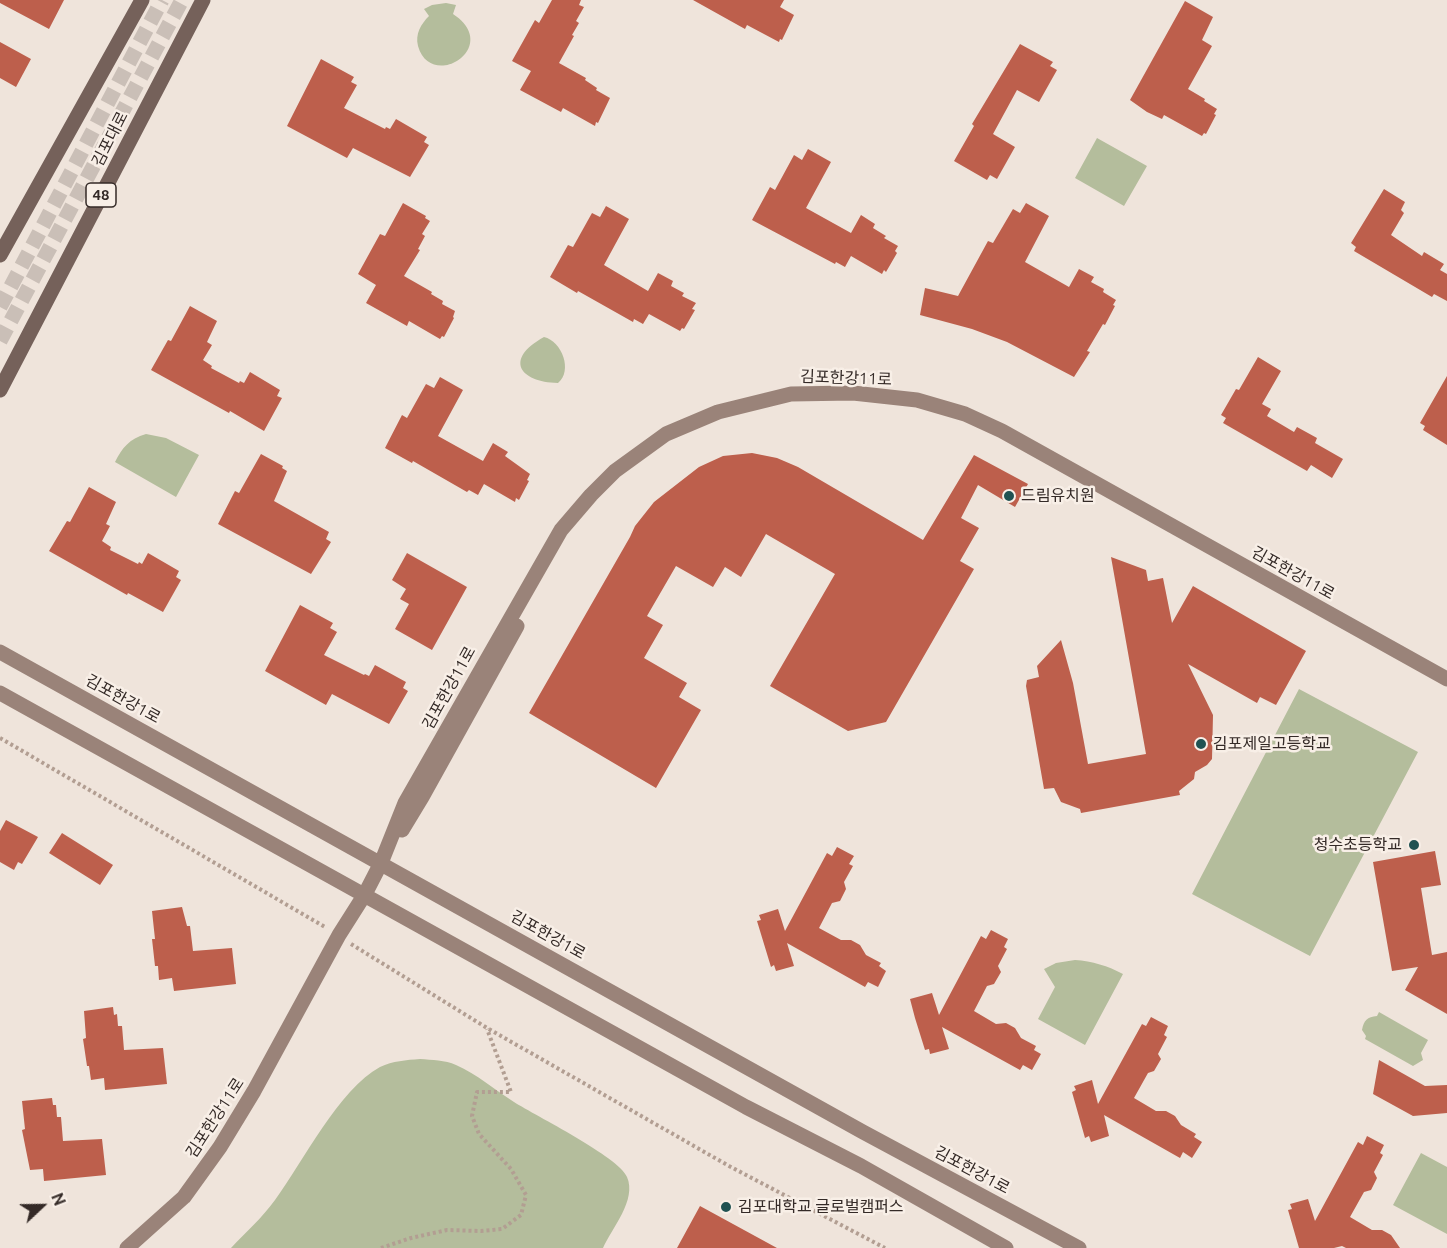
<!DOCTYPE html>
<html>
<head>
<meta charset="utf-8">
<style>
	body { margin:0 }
	#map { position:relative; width:1447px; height:1248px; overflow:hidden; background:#efe4db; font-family:Ubuntu,sans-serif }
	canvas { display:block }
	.north { position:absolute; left:12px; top:1176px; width:60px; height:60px; -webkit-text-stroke:4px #f8efe7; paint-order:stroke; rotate:68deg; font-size:16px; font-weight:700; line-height:24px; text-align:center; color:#342a27 }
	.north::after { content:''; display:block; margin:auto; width:21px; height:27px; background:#342a27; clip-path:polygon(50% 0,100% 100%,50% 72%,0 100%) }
</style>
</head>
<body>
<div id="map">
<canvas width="1447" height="1248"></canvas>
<div class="north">N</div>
</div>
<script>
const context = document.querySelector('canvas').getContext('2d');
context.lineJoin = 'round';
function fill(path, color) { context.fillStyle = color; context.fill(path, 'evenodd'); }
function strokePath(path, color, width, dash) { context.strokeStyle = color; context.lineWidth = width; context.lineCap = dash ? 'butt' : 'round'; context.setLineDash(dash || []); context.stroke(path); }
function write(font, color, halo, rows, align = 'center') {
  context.font = font + ' Ubuntu,"Noto Sans KR",sans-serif'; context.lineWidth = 5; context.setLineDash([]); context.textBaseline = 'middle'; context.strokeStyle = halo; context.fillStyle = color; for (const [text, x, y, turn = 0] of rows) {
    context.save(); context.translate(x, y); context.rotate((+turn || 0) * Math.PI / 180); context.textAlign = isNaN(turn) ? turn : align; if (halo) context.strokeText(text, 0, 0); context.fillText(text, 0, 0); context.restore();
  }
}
const green = new Path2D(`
	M 446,3 L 456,5 L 453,14 C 503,47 431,92 418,46 C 415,34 421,24 429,16 L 424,9 L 432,5 Z
	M 1097,138 L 1147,166 L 1124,206 L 1075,178 Z
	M 544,337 C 562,341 573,371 558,383 C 519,382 504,359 544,337 Z
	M 146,434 L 166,438 L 199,455 L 176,497 L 115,462 C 122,448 129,439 146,434 Z
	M 1299,689 L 1418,752 L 1310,956 L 1192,894 Z
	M 1075,960 C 1092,961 1108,966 1123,974 L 1085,1045 L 1038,1019 L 1055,987 L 1044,969 L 1056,963 Z
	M 1379,1012 L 1428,1040 L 1421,1053 L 1423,1060 L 1413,1066 L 1365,1039 L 1366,1036 L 1362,1030 C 1364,1020 1367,1017 1377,1016 Z
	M 420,1059 C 432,1060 445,1060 456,1065 C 477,1074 495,1090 514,1102 C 536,1116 619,1157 627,1177 C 637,1200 612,1228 603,1248 L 231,1248 C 246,1232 262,1218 275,1200 C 303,1162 339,1089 380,1067 C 393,1061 406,1060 420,1059 Z
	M 1421,1153 L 1447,1167 L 1447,1234 L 1393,1205 Z`);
const building = new Path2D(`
	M 0,0 L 64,0 L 49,29 L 0,3 Z
	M 552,0 L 581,0 L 579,5 L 584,7 L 576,21 L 579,23 L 572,35 L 574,36 L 559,63 L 586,78 L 585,80 L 597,88 L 596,90 L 610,98 L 598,123 L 596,122 L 595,126 L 563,108 L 561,112 L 520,90 L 531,71 L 512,61 L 535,20 L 539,23 Z
	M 693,0 L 784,0 L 780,7 L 794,15 L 782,40 L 780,39 L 779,42 L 747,25 L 745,29 Z
	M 1185,1 L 1213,17 L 1202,40 L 1212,46 L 1188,89 L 1205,99 L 1204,101 L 1217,109 L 1214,114 L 1216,115 L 1206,134 L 1204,133 L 1202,136 L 1164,115 L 1162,119 L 1147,112 L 1130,100 Z
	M 0,42 L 31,59 L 16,87 L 0,78 Z
	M 1020,44 L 1053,62 L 1050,66 L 1057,70 L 1039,102 L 1017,90 L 993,134 L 1015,147 L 997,179 L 990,175 L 987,180 L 954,161 L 974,126 L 972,124 Z
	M 321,59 L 354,77 L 351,82 L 357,85 L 344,108 L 385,129 L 386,127 L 390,129 L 396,119 L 427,137 L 424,142 L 429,145 L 410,177 L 353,148 L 347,158 L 287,126 Z
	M 808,149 L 831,162 L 806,208 L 851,233 L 861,215 L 875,224 L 873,228 L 886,236 L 884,238 L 898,246 L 895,251 L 897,253 L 886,272 L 884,270 L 882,274 L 851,256 L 845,267 L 836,262 L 835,264 L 752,220 L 770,187 L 775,190 L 794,155 L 802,160 Z
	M 1384,189 L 1405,202 L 1401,210 L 1404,213 L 1391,235 L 1422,256 L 1424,252 L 1444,264 L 1440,270 L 1447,274 L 1447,301 L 1434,294 L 1432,297 L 1354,251 L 1356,247 L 1351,243 Z
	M 403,203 L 426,216 L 425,218 L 430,221 L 422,234 L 425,236 L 418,249 L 420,250 L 404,276 L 432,292 L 431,294 L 443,301 L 442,304 L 455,311 L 453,317 L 454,318 L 444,337 L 442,336 L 440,339 L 409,321 L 407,326 L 366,303 L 376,285 L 358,274 L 380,234 L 385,236 Z
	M 1026,203 L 1049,216 L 1025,262 L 1069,287 L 1079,269 L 1094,277 L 1091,282 L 1104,289 L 1103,292 L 1116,300 L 1113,305 L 1115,306 L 1105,325 L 1103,324 L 1087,351 L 1090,352 L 1074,377 L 1007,342 L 972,329 L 920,315 L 925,288 L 958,296 L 988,241 L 993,243 L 1013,209 L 1020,213 Z
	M 606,206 L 629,219 L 604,265 L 648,291 L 658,273 L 673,281 L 671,286 L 684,293 L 682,296 L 696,303 L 692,309 L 695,310 L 684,329 L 682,328 L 680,331 L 649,314 L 643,324 L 634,319 L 633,322 L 578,291 L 577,293 L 550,277 L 568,245 L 573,247 L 592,213 L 600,217 Z
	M 190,306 L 217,321 L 207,342 L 212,345 L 203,360 L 212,366 L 211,368 L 239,383 L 240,381 L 244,383 L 250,372 L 280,390 L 277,396 L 282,398 L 264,431 L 230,411 L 229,413 L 151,370 L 168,340 L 171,341 Z
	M 1258,357 L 1281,371 L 1262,404 L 1271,409 L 1267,416 L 1294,432 L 1297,427 L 1317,438 L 1315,443 L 1343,459 L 1332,478 L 1311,465 L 1307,471 L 1223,423 L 1226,418 L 1221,415 L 1236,389 L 1239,390 Z
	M 1447,376 L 1447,445 L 1423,430 L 1425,426 L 1420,423 Z
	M 440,377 L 463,390 L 438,436 L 483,461 L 493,443 L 508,452 L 505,456 L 530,474 L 527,480 L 529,481 L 519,500 L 516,498 L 515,502 L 484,484 L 478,495 L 469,490 L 467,492 L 413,461 L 412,463 L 385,448 L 402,415 L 407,418 L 426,384 L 434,388 Z
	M 752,453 L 777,458 L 798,467 L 923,540 L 974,455 L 1028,484 L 1015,507 L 978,485 L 961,518 L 979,528 L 960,561 L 974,569 L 886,722 L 848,731 L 770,686 L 835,574 L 766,534 L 741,577 L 725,567 L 713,587 L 676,566 L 647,616 L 663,625 L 644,658 L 687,683 L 679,697 L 701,710 L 656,788 L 529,713 L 630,537 L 635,526 L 654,502 L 699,467 L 723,456 Z
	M 261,454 L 283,466 L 282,468 L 287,471 L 274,501 L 329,532 L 326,539 L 331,542 L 311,574 L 218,524 L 235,491 L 239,493 Z
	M 89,487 L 116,502 L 106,524 L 110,526 L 102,541 L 111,547 L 110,550 L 138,564 L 139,562 L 142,564 L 148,553 L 179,571 L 176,577 L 181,580 L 163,612 L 128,593 L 127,595 L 49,551 L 67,521 L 70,522 Z
	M 407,553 L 467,587 L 432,650 L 395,629 L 409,604 L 400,599 L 406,589 L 392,580 Z
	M 1111,557 L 1146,570 L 1148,581 L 1163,578 L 1172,623 L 1193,586 L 1306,651 L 1276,705 L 1260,697 L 1257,703 L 1188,664 L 1213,715 L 1212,759 L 1207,765 L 1195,772 L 1194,779 L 1179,791 L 1180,795 L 1081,813 L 1080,809 L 1061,802 L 1054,788 L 1044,789 L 1026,686 L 1027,680 L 1039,677 L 1037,666 L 1061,640 L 1073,683 L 1088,764 L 1146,754 Z
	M 300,605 L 333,623 L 330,628 L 337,632 L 324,655 L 364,675 L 365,674 L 369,676 L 375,665 L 406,682 L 403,688 L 408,691 L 389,724 L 332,694 L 326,705 L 265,671 Z
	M 6,820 L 38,837 L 22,864 L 18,862 L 14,870 L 0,862 L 0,831 Z
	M 62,833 L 113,865 L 100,885 L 49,853 Z
	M 837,847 L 854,856 L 849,864 L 853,866 L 844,882 L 846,889 L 840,901 L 832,903 L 819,928 L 841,940 L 851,940 L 860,945 L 866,955 L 881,963 L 879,966 L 886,971 L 878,987 L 868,982 L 865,987 L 787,943 L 794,966 L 776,971 L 774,965 L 771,967 L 757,921 L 761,920 L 759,915 L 778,909 L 785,931 L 827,853 L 832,856 Z
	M 1435,851 L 1441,885 L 1421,888 L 1432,955 L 1447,952 L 1447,1014 L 1405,990 L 1418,967 L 1392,971 L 1373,862 Z
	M 182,907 L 187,926 L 190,926 L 193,951 L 232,948 L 236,984 L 174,991 L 172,978 L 159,980 L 158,966 L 155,966 L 152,939 L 155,939 L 152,911 Z
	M 991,930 L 1008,939 L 1004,947 L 1007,949 L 998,966 L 1001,972 L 994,984 L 987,986 L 974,1011 L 996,1024 L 1006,1023 L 1015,1028 L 1021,1038 L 1036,1046 L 1034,1050 L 1041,1054 L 1032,1070 L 1023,1065 L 1020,1070 L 942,1027 L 949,1049 L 930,1054 L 929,1049 L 925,1050 L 915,1018 L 910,999 L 932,993 L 939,1015 L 981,936 L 986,939 Z
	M 113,1007 L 114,1015 L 117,1014 L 118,1026 L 122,1026 L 124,1050 L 163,1048 L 167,1084 L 105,1090 L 104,1078 L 91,1080 L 89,1066 L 87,1066 L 83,1039 L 86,1038 L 84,1011 Z
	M 1151,1017 L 1168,1026 L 1164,1035 L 1167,1037 L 1158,1054 L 1161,1059 L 1154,1071 L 1148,1073 L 1134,1098 L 1156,1111 L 1166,1111 L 1175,1116 L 1181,1125 L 1196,1134 L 1194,1137 L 1202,1142 L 1192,1158 L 1183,1152 L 1180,1158 L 1104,1115 L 1109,1136 L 1091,1142 L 1089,1136 L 1085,1138 L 1072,1092 L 1076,1090 L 1074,1086 L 1092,1080 L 1098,1104 L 1142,1024 L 1146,1026 Z
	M 1379,1060 L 1425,1086 L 1447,1085 L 1447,1113 L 1413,1116 L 1373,1094 Z
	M 52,1098 L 53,1105 L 56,1105 L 57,1117 L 61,1117 L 63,1141 L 102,1139 L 106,1175 L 44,1181 L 43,1169 L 30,1170 L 22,1130 L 25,1129 L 22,1101 Z
	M 1367,1136 L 1384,1145 L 1380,1153 L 1383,1155 L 1374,1172 L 1377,1178 L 1371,1190 L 1364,1192 L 1350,1217 L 1372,1230 L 1382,1230 L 1391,1235 L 1400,1248 L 1346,1248 L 1342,1246 L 1334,1248 L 1299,1248 L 1288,1210 L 1292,1209 L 1290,1204 L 1308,1199 L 1315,1221 L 1358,1142 L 1363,1145 Z
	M 700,1206 L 777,1248 L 677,1248 Z`);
const primaryTunnel = new Path2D(`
	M 0,307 L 162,0
	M 0,341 L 182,0`);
const path = new Path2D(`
	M 0,738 L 325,927
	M 351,944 L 487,1028 L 729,1166 L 885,1248
	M 381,1248 L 411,1238 L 447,1230 L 481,1231 L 502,1229 L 521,1215 L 526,1195 L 511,1169 L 479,1134 L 472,1116 L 477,1092 L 511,1092 L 487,1029`);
const secondary = new Path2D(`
	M 0,652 L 863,1132 L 1079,1248
	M 0,693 L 746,1107 L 861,1166 L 1006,1248
	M 402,830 L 422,797 L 517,626
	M 127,1248 L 184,1197 L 220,1147 L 254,1091 L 339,935 L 365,894 L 381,863 L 405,803 L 561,530 L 591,495 L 615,471 L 666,434 L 718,412 L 791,394 L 853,393 L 917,400 L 965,414 L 1002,431 L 1447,679`);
const primary = new Path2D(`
	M 0,255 L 142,0
	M 0,390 L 203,0`);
const markers = [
	[1009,496,6,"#205252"],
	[1201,744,6,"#205252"],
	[1414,845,6,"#205252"],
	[726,1207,6,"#205252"]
];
const shields = [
	[101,195,30]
];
const shieldNames = [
	["48",101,195]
];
const streetNames = [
	["김포대로",110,139,-63],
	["김포한강11로",846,378,2],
	["김포한강11로",1293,573,29],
	["김포한강11로",449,688,-61],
	["김포한강1로",123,699,29],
	["김포한강1로",548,935,29],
	["김포한강11로",215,1118,-57],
	["김포한강1로",972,1170,28]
];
const poiNames = [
	["드림유치원",1021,496],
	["김포제일고등학교",1213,744],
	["청수초등학교",1402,845,"right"],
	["김포대학교 글로벌캠퍼스",738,1207]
];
fill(green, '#b4bd9c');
fill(building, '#bd5f4c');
strokePath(primaryTunnel, '#cabfb7', 15, [15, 8]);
strokePath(path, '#b29e92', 4, [3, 3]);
strokePath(secondary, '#9a8379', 15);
strokePath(primary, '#75615a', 15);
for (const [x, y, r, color] of markers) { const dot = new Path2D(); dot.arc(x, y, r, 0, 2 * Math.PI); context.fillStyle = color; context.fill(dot); strokePath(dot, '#f8efe7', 2); }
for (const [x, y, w] of shields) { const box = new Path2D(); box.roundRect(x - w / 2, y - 12, w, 24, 4.5); context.fillStyle = '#f8efe7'; context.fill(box); strokePath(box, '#342a27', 1.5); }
write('bold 15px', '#342a27', null, shieldNames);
write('16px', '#342a27', '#f8efe7', streetNames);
write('16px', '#342a27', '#f8efe7', poiNames, 'left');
</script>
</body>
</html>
